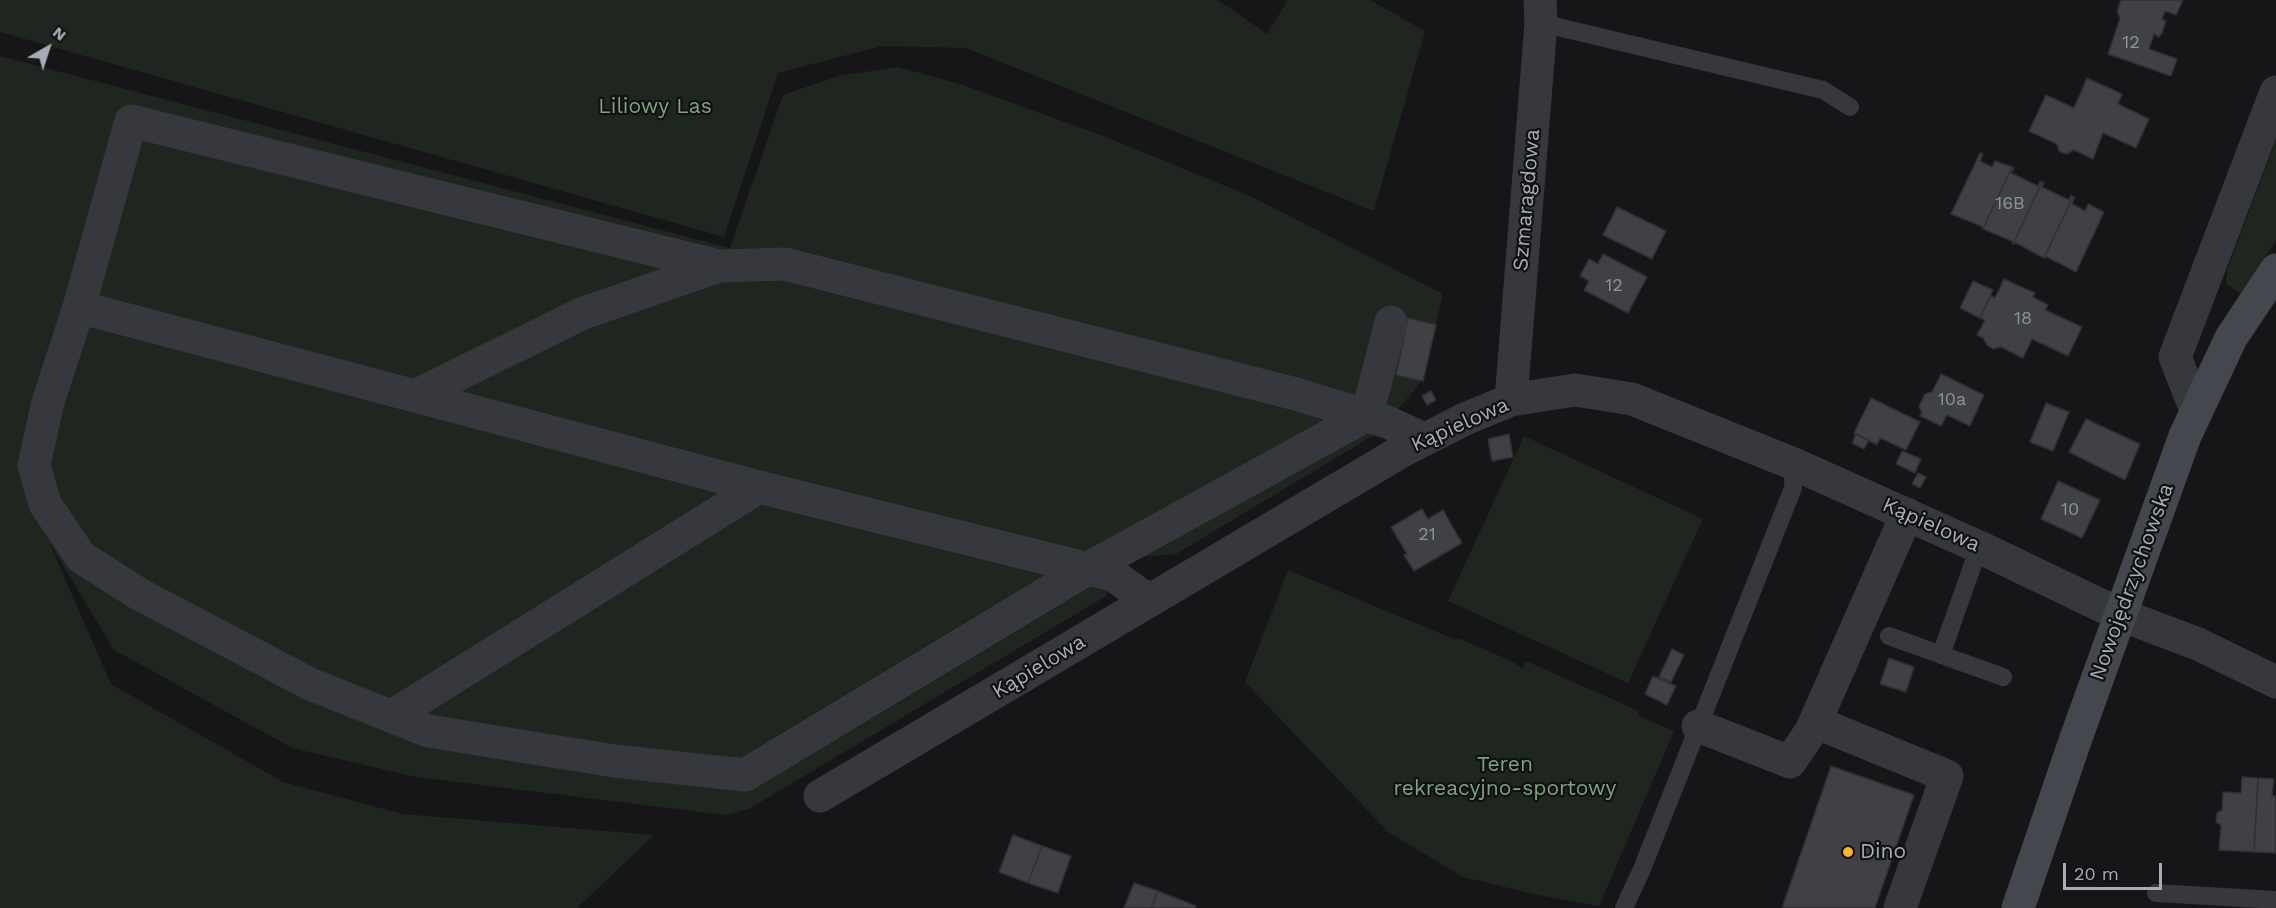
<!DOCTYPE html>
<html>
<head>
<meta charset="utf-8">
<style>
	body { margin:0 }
	#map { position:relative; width:2276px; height:908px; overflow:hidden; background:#161618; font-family:"Work Sans",sans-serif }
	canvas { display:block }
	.north { position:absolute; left:18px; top:18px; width:60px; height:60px; -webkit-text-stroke:4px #111113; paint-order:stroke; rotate:39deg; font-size:16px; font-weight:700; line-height:24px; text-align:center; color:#a7adb8 }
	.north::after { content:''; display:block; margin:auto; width:21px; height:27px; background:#a7adb8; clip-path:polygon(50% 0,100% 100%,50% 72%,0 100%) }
	.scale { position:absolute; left:2063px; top:863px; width:99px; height:27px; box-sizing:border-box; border:3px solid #a7adb8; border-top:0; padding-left:8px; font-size:18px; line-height:21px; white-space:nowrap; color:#a7adb8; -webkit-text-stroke:4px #111113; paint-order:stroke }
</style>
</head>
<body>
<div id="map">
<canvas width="2276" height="908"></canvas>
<div class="north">N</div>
<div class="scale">20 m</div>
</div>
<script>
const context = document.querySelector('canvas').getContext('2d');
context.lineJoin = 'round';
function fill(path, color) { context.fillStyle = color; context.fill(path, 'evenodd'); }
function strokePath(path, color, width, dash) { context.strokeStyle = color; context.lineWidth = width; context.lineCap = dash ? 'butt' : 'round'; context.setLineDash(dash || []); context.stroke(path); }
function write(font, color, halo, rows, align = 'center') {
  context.font = font + ' "Work Sans",sans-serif'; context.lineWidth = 4.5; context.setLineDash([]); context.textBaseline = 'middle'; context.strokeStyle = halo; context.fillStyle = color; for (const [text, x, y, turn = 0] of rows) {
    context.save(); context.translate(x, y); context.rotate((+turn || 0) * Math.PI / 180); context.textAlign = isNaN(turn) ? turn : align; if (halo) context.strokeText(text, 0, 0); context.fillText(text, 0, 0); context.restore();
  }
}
const green = new Path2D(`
	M 0,0 L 1218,0 L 1267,34 L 1288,0 L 1370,0 L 1425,31 L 1374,211 L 966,48 L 882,46 L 778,73 L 724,237 L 0,32 Z
	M 0,56 L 730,248 L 783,95 L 838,76 L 898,67 L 960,84 L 1106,137 L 1250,196 L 1443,294 L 1422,381 L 1379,432 L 1176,554 L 1118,559 L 1106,596 L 749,809 L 725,815 L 416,777 L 292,748 L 114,650 L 50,544 L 111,684 L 283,782 L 403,814 L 654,835 L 577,908 L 0,908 Z
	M 2276,140 L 2276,240 L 2241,294 L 2226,283 L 2227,270 Z
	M 1524,436 L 1703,519 L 1628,683 L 1448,601 Z
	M 1288,570 L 1456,640 L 1458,638 L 1516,663 L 1516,665 L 1522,668 L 1526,661 L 1639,711 L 1638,716 L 1674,731 L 1599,906 L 1538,895 L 1463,877 L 1388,832 L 1245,682 Z`);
const building = new Path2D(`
	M 2121,0 L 2183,0 L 2176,15 L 2165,11 L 2162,19 L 2166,21 L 2162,33 L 2159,37 L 2154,34 L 2149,49 L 2177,59 L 2171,76 L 2108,54 L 2120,18 L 2117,11 Z
	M 2087,78 L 2122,94 L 2118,104 L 2149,119 L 2136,148 L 2103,133 L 2093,159 L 2074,150 L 2066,154 L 2059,151 L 2057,144 L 2029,131 L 2046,95 L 2074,108 Z
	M 1980,153 L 1983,154 L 1980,161 L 1992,167 L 1995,161 L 2012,167 L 1983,229 L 1981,226 L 1951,214 Z
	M 2012,167 L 2014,168 L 2011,173 L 2038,186 L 2040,181 L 2042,182 L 2013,244 L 2012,241 L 1983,229 Z
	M 2042,182 L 2044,183 L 2042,187 L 2069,200 L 2071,195 L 2073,197 L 2044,258 L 2016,243 L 2013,244 Z
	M 2073,197 L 2075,197 L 2072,204 L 2085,211 L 2088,204 L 2104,212 L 2076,272 L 2047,257 L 2044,258 Z
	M 1617,207 L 1666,231 L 1652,259 L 1603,235 Z
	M 1603,254 L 1647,277 L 1628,313 L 1584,290 L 1589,281 L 1580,276 L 1589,259 L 1598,264 Z
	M 2004,279 L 2035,293 L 2033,297 L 2048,305 L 2045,310 L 2082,327 L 2068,356 L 2032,339 L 2023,358 L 2001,347 L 1993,349 L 1987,345 L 1983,338 L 1977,335 L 1985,320 L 1980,318 L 1991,296 L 1995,298 Z
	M 1973,281 L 1993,290 L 1980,318 L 1960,308 Z
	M 1408,318 L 1436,325 L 1423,381 L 1396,375 Z
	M 1941,374 L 1984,395 L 1970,426 L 1947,415 L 1941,426 L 1920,416 L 1922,413 L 1919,406 L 1925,394 L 1932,392 Z
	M 1431,391 L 1436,400 L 1427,405 L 1422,396 Z
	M 1871,398 L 1920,422 L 1906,450 L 1880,438 L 1877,445 L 1854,433 Z
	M 2046,403 L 2069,412 L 2053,451 L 2030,442 Z
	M 2086,419 L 2140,444 L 2125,480 L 2069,452 Z
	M 1509,434 L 1513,457 L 1492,461 L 1488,439 Z
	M 1856,434 L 1869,440 L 1864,449 L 1852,443 Z
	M 1902,451 L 1921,459 L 1915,473 L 1896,464 Z
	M 1918,473 L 1926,477 L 1920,488 L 1912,484 Z
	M 2058,481 L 2100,500 L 2082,538 L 2041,519 Z
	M 1422,509 L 1428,519 L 1443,510 L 1462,543 L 1414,571 L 1404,555 L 1407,554 L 1391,527 Z
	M 1672,649 L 1684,655 L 1671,682 L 1659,677 Z
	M 1889,658 L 1914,667 L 1906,692 L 1880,684 Z
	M 1653,676 L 1676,686 L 1667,705 L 1645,694 Z
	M 1831,766 L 1914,795 L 1875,908 L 1782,908 Z
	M 2242,777 L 2258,778 L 2254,852 L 2219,850 L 2221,825 L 2216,822 L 2217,813 L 2222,810 L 2223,792 L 2241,793 Z
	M 2258,778 L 2274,779 L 2272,796 L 2276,796 L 2276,853 L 2254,852 Z
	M 1013,835 L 1042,846 L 1028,883 L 999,872 Z
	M 1042,846 L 1071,856 L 1058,893 L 1028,883 Z
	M 1134,883 L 1158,891 L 1151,908 L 1124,908 Z
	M 1158,891 L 1196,906 L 1195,908 L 1151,908 Z`);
const lane = new Path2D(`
	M 1541,23 L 1823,90 L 1850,107
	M 1889,636 L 2003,677
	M 1941,655 L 1979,547
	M 2156,893 L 2276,900
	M 1624,908 L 1642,869 L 1793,488 L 1794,464`);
const street = new Path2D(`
	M 719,266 L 131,121 L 79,307 L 48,402 L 34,465 L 45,504 L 81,557 L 139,594 L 310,684 L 428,731 L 614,761 L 745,775 L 1087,569 L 1367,415 L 1391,322
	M 79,307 L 759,487 L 1113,575 L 1149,601
	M 415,396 L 581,314 L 719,266 L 785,264 L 1296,394 L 1387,422 L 1424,439
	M 1511,400 L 1541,23 L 1540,0
	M 2196,410 L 2175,357 L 2276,92
	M 392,716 L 759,487
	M 1815,722 L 1947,776 L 1900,908
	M 1698,726 L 1790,762 L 1811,731 L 1907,514
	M 820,796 L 1402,451 L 1465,419 L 1511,400 L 1575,390 L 1632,399 L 1794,464 L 1979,547 L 2121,615 L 2198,644 L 2276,682`);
const secondary = new Path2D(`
	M 2018,908 L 2076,738 L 2185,436 L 2231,338 L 2276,270`);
const markers = [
	[1848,852,6,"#fab32c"]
];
const numberNames = [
	["12",2131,43],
	["16B",2010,204],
	["12",1614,286],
	["18",2023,319],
	["10a",1952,400],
	["10",2070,510],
	["21",1427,535]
];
const parkNames = [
	["Liliowy Las",655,107],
	["Teren",1505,765],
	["rekreacyjno-sportowy",1505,789]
];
const streetNames = [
	["Szmaragdowa",1527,200,-85],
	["Kąpielowa",1460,425,-24],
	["Kąpielowa",1931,525,24],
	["Nowojędrzychowska",2132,582,-70],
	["Kąpielowa",1039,667,-31]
];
const poiNames = [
	["Dino",1860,852]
];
fill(green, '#1e261f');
fill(building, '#404145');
strokePath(building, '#303034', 1.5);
strokePath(lane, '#37383d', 18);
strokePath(street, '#37383d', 33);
strokePath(secondary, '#44474d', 33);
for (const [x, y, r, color] of markers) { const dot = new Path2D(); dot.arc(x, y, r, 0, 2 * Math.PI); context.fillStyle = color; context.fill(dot); strokePath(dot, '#111113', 2); }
write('18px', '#8d929b', null, numberNames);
write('21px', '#7da47f', '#111113', parkNames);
write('21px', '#a7adb8', '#111113', streetNames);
write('21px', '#a7adb8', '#111113', poiNames, 'left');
</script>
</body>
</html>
